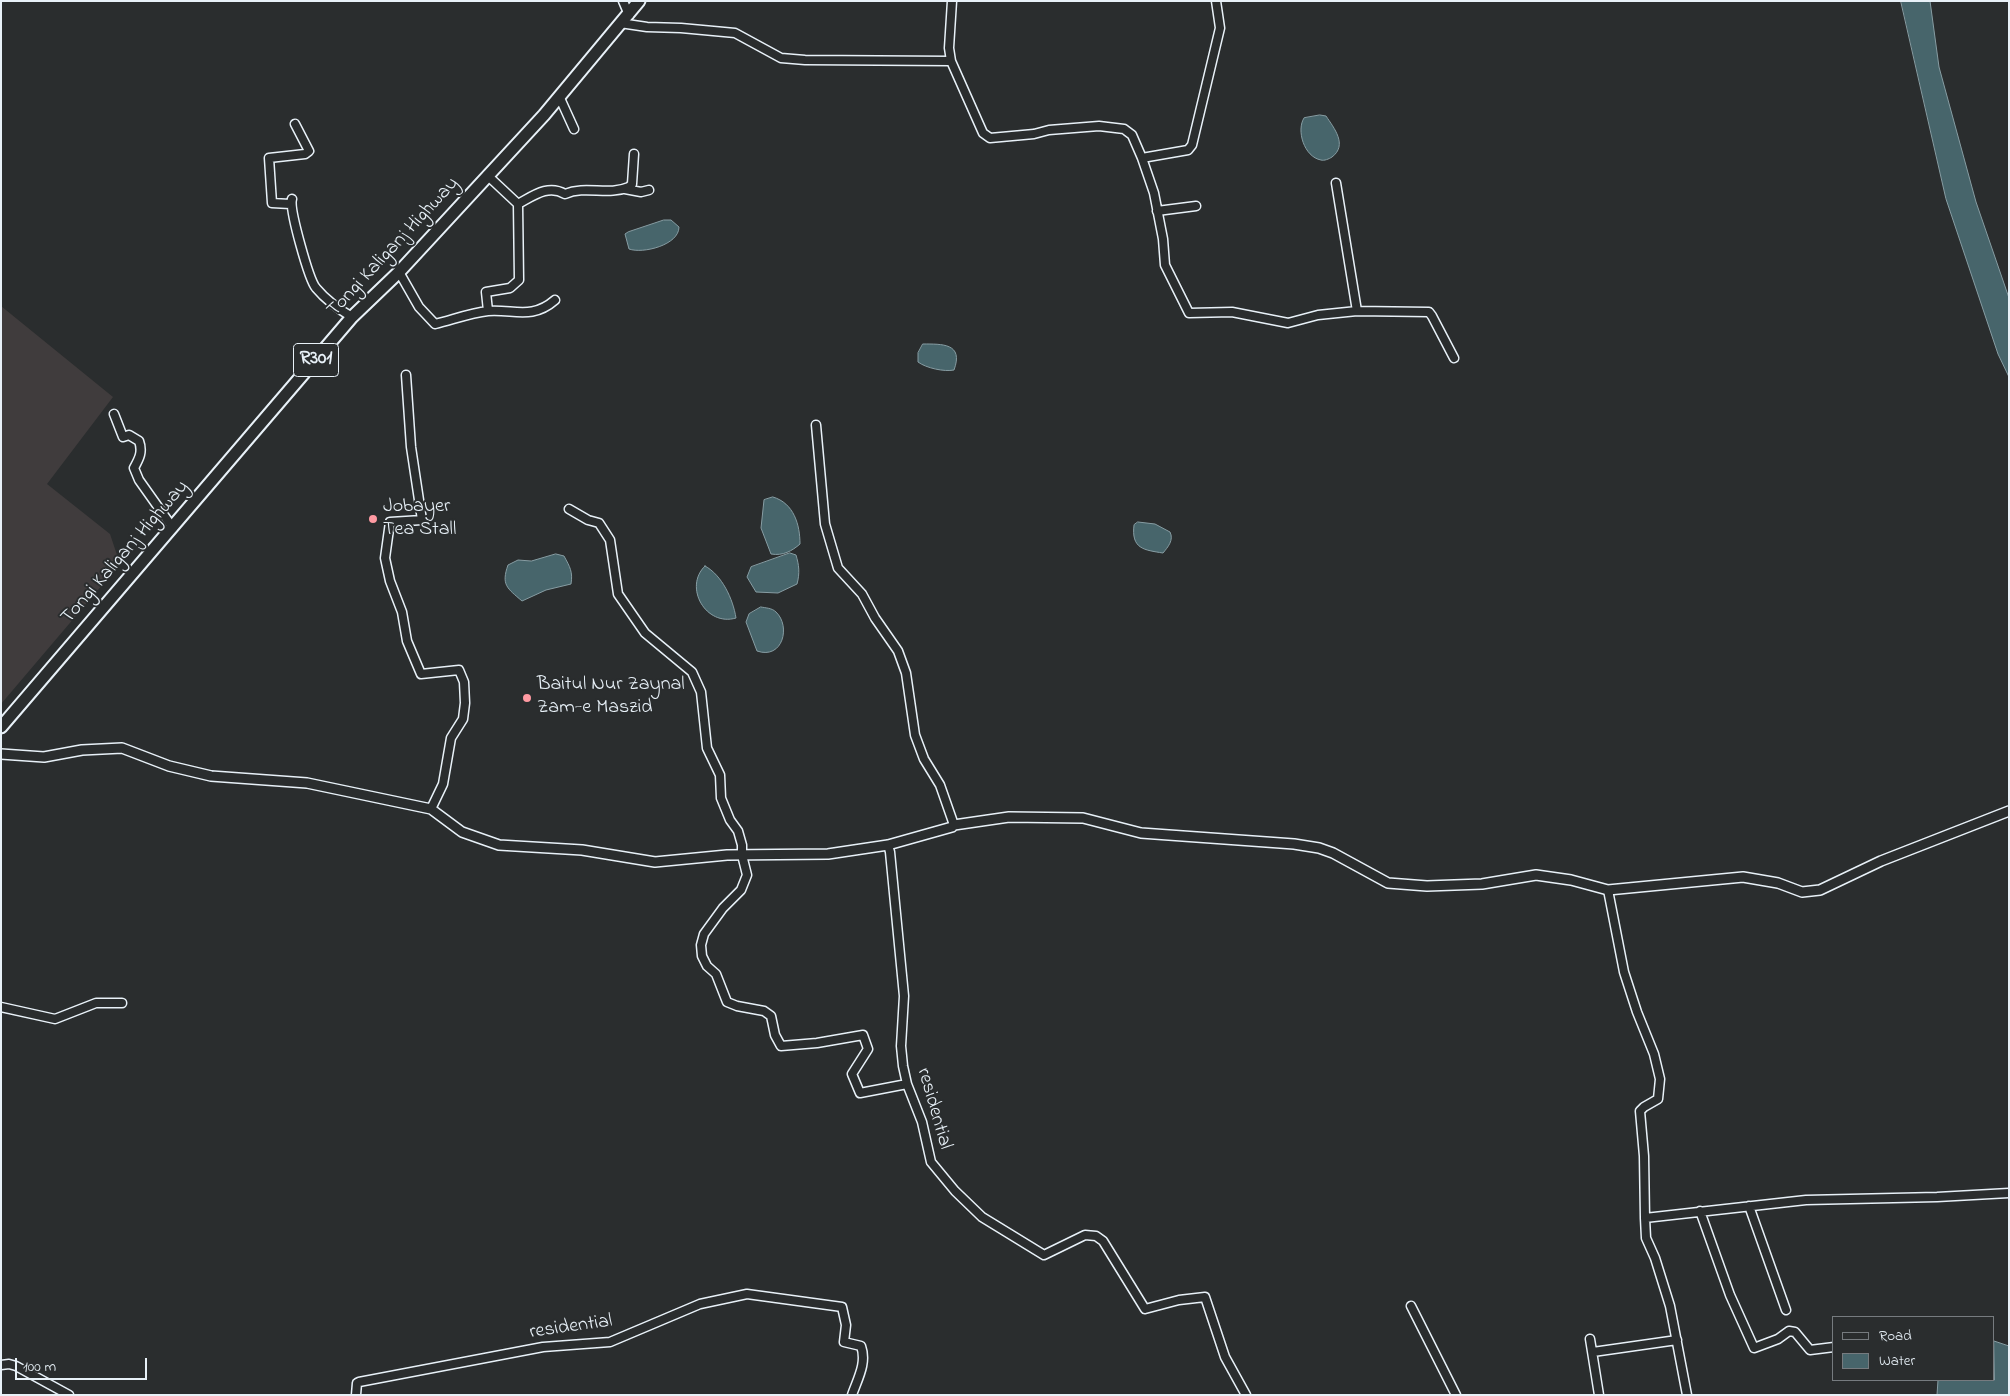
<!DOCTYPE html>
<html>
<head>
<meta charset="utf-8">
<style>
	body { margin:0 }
	#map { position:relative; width:2010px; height:1396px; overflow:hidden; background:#2a2d2e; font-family:"Indie Flower",sans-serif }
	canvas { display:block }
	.frame { position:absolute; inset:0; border:2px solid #e8f1f8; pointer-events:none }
	.legend { position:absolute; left:1832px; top:1316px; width:162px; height:65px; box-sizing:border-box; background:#2a2d2e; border:1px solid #767b7f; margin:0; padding:6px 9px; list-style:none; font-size:15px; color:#e8f1f8 }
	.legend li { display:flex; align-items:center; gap:10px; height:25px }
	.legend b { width:25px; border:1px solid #767b7f }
	.scale { position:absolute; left:15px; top:1358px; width:132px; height:22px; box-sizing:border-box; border:2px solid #e8f1f8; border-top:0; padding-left:6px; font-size:15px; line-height:18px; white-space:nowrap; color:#e8f1f8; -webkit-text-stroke:4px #2a2d2e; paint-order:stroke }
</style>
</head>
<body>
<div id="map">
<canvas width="2010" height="1396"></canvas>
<div class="frame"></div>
<ul class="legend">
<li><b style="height:6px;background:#2a2d2e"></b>Road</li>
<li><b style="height:14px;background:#47656b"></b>Water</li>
</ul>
<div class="scale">100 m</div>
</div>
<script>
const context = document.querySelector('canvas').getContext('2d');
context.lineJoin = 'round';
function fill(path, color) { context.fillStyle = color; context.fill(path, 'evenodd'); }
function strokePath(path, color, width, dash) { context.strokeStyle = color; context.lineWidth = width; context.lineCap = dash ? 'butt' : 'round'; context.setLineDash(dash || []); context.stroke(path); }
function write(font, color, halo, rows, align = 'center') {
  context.font = font + ' "Indie Flower",sans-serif'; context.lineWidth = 4; context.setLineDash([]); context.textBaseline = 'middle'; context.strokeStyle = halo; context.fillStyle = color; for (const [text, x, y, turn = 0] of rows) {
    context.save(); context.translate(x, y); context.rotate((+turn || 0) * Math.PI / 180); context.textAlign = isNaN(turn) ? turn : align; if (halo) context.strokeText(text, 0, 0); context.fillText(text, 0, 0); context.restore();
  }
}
const built = new Path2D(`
	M 1,306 L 113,397 L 47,484 L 110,534 L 120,564 L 1,704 Z`);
const water = new Path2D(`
	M 1901,1 L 1930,1 L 1939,67 L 1976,202 L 2009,298 L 2009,377 L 1998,354 L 1946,199 Z
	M 1320,115 L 1326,116 C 1334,128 1348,145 1332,157 C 1329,159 1324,161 1321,160 C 1304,157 1296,130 1304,118 Z
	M 664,220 L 671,220 L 679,227 C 679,245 643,254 629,249 L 625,234 L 628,232 Z
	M 923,344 C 942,344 964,343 954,370 C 944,372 926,368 918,362 L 918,353 Z
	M 773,497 C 794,503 800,525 800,544 C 792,551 783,556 771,554 L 761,528 L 764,500 Z
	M 1138,522 L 1155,524 L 1170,532 C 1174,540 1168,547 1163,553 C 1144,550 1131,549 1134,525 Z
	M 790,553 L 796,555 C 799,565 800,573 797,584 L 778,593 L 756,592 L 747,577 L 751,567 Z
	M 556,554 L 564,556 C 570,567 573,572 571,584 L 546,590 L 522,601 C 507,588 501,585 508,565 L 518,560 L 531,561 Z
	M 705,566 C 722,575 733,599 736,618 C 706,627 683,587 705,566 Z
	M 761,607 C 766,608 772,608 776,612 C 791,626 783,660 757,651 L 746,622 L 749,614 Z
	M 1994,1341 L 2009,1346 L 2009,1395 L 1937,1395 L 1938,1380 L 1994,1380 Z`);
const minor = new Path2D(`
	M 623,1 L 629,15
	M 620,23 L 647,27 L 681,28 L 735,33 L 781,58 L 805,60 L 951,61 L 949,48 L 952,1
	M 951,61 L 983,133 L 990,138 L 1034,134 L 1049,130 L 1099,126 L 1124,129 L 1132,135 L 1142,158 L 1154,193 L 1163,239 L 1165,265 L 1189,313 L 1232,312 L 1288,323 L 1318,315 L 1357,311 L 1429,312 L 1432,316 L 1454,358
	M 559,96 L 574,129
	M 1142,158 L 1188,150 L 1192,145 L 1220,28 L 1216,1
	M 487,175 L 518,204 L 519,280 L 510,288 L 486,292 L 488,311
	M 1336,183 L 1357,311
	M 625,189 L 641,192 L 649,190
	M 292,199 C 289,209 309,280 316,288 C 326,300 340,310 352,317
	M 290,204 L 272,203 L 269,158 L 305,154 L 309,151 L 295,124
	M 518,204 C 533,196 548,184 565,194 C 586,185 608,196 629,187 L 632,184 L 634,154
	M 1157,211 L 1196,206
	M 399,272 L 419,307 L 435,324 C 452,320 470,313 488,311 C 514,309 532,320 555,300
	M 406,375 L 411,447 L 422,520 L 390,522 L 385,558 L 390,581 L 402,612 L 407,641 L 421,674 L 459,670 L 464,682 L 465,703 L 463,719 L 451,738 L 443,784 L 431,809
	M 114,414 L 123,437 L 129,435 L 139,441 C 143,452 139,459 134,468 L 139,480 L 173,528
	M 816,425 L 825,524 L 838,568 L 862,594 L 875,618 L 898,651 L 906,673 L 915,735 L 924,759 L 940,785 L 954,825
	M 569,509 L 588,520 L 599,523 L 610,540 L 618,594 L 645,633 L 692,672 L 701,692 L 707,748 L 720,775 L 721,798 L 730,820 L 738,831 L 742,845 L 742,855 L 747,875 L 741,890 L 723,908 L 704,934 L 701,945 L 702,956 L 707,966 L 716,974 L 727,1002 L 737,1006 L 764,1011 L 771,1016 L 775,1035 L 781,1046 L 817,1043 L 863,1035 L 868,1049 L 852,1074 L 860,1093 L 907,1084
	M 888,845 L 890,852 L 904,996 L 901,1046 L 903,1066 L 907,1084 L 922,1122 L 931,1162 L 955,1191 L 982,1217 L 1044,1255 L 1085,1235 L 1096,1236 L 1103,1241 L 1145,1309 L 1179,1300 L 1205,1297 L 1225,1357 L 1246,1395
	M 1608,890 L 1624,972 L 1637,1012 L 1654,1054 L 1660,1079 L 1658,1099 L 1644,1107 L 1640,1111 L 1644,1156 L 1645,1218
	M 1,1007 L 55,1019 L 96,1003 L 122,1003
	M 1749,1206 L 1786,1310
	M 1700,1211 L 1730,1295 L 1754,1348 L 1778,1339 L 1789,1331 L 1795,1332 L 1810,1350 L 1834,1347
	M 1411,1306 L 1456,1395
	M 1590,1339 L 1599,1395
	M 1593,1352 L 1677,1340
	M 1,1365 L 9,1364 L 16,1366 L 69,1395
	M 356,1395 L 357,1383 L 359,1382 L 543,1347 L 610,1342 L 700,1304 L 747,1294 L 842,1307 L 846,1325 L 844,1342 L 861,1346 C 867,1363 858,1378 852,1395
	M 1687,1395 L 1670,1306 L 1655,1258 L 1646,1238 L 1645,1218 L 1806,1200 L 1937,1197 L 2009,1193`);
const tertiary = new Path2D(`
	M 1,754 L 44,757 L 82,750 L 122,748 L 169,766 L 211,776 L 307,783 L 431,809 L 462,832 L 499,845 L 582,850 L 655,862 L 727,855 L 828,854 L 888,845 L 952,827 L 954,825 L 1009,817 L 1083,818 L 1141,833 L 1294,844 L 1319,848 L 1333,853 L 1388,883 L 1427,886 L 1482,884 L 1536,875 L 1571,880 L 1608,890 L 1743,877 L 1778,883 L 1802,892 L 1820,890 L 1881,861 L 2009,811`);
const primary = new Path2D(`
	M 1,727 L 352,317 L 399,272 L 544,115 L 639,1`);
const markers = [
	[373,519,5,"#ff9aa2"],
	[527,698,5,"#ff9aa2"]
];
const shields = [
	[316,360,45]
];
const shieldNames = [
	["R301",316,360]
];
const streetNames = [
	["Tongi Kaliganj Highway",394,248,-47],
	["Tongi Kaliganj Highway",126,553,-49],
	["residential",933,1109,74],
	["residential",571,1328,-8]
];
const poiNames = [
	["Jobayer",383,508],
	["Tea Stall",383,531],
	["Baitul Nur Zaynal",537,686],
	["Zam-e Maszid",537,709]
];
fill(built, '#403c3d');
fill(water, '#47656b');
strokePath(water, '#879da3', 1);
strokePath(minor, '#e8f1f8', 11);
strokePath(tertiary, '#e8f1f8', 12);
strokePath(primary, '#e8f1f8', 15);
strokePath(minor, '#2a2d2e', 8);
strokePath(tertiary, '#2a2d2e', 9);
strokePath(primary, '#2a2d2e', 11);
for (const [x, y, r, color] of markers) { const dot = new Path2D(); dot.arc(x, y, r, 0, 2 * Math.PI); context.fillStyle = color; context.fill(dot); strokePath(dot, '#2a2d2e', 2); }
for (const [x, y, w] of shields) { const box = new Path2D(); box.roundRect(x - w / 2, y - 16.5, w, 33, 4); context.fillStyle = '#2a2d2e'; context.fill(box); strokePath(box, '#e8f1f8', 1); }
write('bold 19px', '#e8f1f8', null, shieldNames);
write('20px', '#e8f1f8', '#2a2d2e', streetNames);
write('20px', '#e8f1f8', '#2a2d2e', poiNames, 'left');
</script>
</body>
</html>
